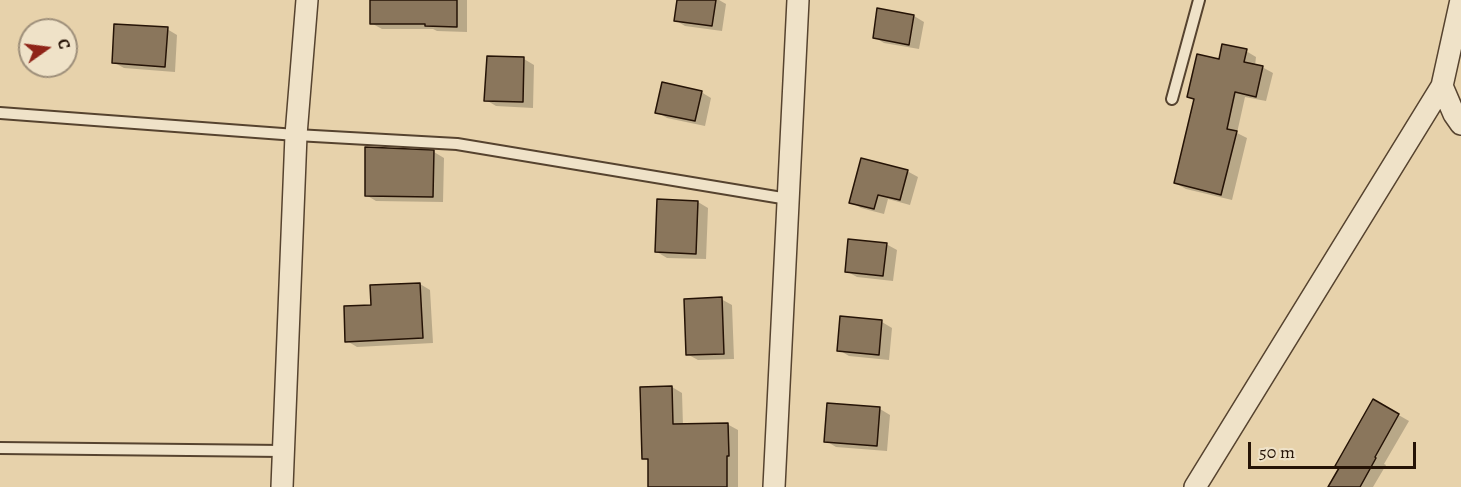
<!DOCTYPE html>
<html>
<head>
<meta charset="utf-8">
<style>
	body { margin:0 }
	#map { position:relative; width:1461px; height:487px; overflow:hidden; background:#e7d2ab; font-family:Alegreya,serif }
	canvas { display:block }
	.north { position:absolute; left:18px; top:18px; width:60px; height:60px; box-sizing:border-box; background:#efe2c8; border:2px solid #9e8f7a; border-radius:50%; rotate:76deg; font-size:16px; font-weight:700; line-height:24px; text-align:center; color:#251306 }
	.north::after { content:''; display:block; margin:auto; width:21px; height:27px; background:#8f2418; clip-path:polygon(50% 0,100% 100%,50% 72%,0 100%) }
	.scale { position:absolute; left:1248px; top:442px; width:168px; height:27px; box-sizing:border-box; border:3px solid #251306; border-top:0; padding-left:8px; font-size:18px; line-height:21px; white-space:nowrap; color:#251306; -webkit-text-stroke:4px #efe2c8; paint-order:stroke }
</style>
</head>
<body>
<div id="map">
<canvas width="1461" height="487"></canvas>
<div class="north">С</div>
<div class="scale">50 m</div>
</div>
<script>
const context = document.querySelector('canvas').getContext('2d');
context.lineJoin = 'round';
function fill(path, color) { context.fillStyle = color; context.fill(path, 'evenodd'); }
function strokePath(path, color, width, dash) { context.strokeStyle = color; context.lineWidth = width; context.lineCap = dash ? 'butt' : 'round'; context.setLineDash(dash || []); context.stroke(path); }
const shadow = new Path2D(`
	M 372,0 L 467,0 L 467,32 L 437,31 L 433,29 L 382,29 L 371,23 Z
	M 678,0 L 719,0 L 726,4 L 722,31 L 685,26 L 675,20 Z
	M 914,16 L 924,22 L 919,49 L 884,43 L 874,37 Z
	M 167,29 L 177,35 L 175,72 L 124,68 L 113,62 Z
	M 1246,51 L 1256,57 L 1255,66 L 1262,67 L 1273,73 L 1266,101 L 1245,97 L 1237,133 L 1247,138 L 1232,200 L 1186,189 L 1175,183 L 1195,101 L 1189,97 L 1220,61 Z
	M 488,57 L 524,59 L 534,65 L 533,108 L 496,106 L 486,100 Z
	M 701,92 L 711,98 L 705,126 L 667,118 L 657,112 Z
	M 434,152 L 444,158 L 443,202 L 376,201 L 366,195 Z
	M 907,171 L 918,177 L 910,205 L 888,199 L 884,214 L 861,208 L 851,202 Z
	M 698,202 L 708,208 L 706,259 L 667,258 L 657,252 Z
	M 886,244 L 897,250 L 893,281 L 857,277 L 846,271 Z
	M 420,284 L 430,290 L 433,343 L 357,347 L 347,341 L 373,306 Z
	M 721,299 L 732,305 L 734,359 L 698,360 L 687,354 Z
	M 842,318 L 882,322 L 892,328 L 889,360 L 849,356 L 839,350 Z
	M 672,387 L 682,393 L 683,426 L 727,424 L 738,430 L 738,487 L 650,487 L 649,461 L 643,458 Z
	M 1374,401 L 1409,421 L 1384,464 L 1386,465 L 1373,487 L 1330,487 Z
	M 880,409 L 890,415 L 887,451 L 836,447 L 826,441 Z`);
const building = new Path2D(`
	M 370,0 L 457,0 L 457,27 L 425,26 L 425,24 L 370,24 Z
	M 677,0 L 716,0 L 712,26 L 674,21 Z
	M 877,8 L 914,15 L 909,45 L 873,38 Z
	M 114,24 L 168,27 L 165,67 L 112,63 Z
	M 1222,44 L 1247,49 L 1244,62 L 1263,66 L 1256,97 L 1235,92 L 1227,129 L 1237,131 L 1221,195 L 1174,183 L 1194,99 L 1187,97 L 1197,54 L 1219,59 Z
	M 487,56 L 524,57 L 523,102 L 484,101 Z
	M 662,82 L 702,91 L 695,121 L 655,113 Z
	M 365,147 L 434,150 L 433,197 L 365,196 Z
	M 861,158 L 908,170 L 900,200 L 878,195 L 874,209 L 849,203 Z
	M 657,199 L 698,201 L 696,254 L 655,252 Z
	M 848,239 L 887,243 L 883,276 L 845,272 Z
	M 420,283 L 423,338 L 345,342 L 344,306 L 371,305 L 370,285 Z
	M 722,297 L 724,354 L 686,355 L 684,299 Z
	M 840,316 L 882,320 L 879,355 L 837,351 Z
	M 672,386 L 673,424 L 728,423 L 729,456 L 727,456 L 727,487 L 648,487 L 648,459 L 642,459 L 640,387 Z
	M 1373,399 L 1399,414 L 1375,457 L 1376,458 L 1360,487 L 1328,487 L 1339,468 L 1335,466 Z
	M 827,403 L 880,407 L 877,446 L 824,442 Z`);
const lane = new Path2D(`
	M 1172,99 L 1199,0
	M 0,113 L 296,135 L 457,144 L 788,199
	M 0,448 L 283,451`);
const street = new Path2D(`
	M 1442,86 L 1454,114 L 1461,124
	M 282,487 L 296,135 L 307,0
	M 774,487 L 798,0
	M 1195,487 L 1442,86 L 1461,0`);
fill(shadow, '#0003');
fill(building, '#8a765c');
strokePath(building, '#251306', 1.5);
strokePath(lane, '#56432f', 14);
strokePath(street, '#56432f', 24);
strokePath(lane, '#efe2c8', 10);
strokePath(street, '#efe2c8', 21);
</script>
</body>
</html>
